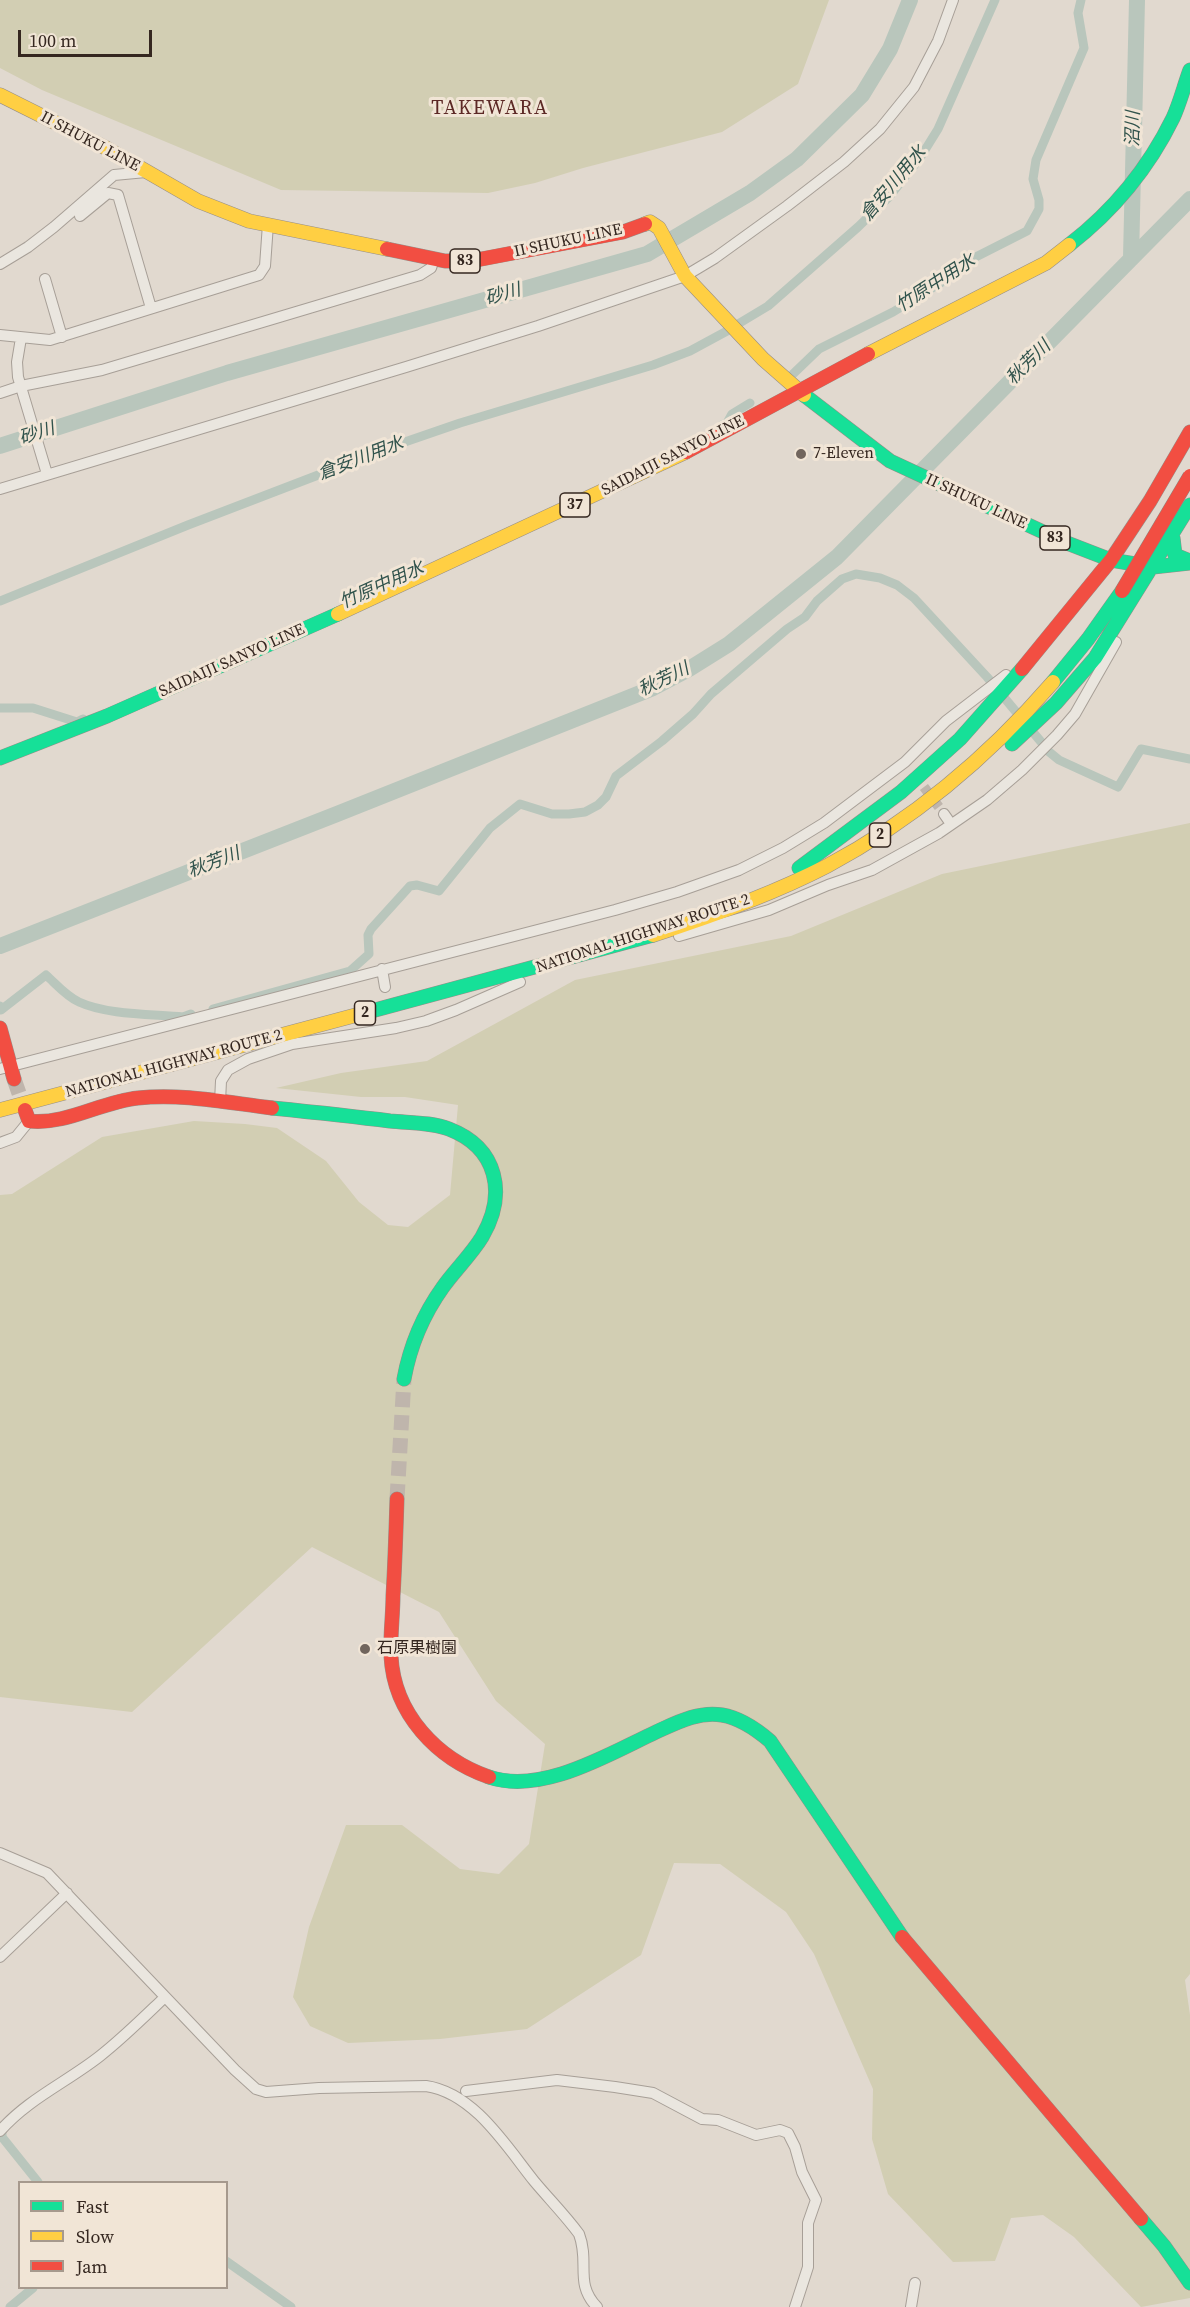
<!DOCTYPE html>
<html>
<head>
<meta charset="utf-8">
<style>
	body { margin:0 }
	#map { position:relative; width:1190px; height:2307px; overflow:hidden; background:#e1d9cf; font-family:"Source Serif 4",serif }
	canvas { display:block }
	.legend { position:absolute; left:18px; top:2181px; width:210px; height:108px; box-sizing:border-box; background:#f1e5d6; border:2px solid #a6998d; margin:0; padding:8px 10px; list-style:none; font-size:18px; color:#352720 }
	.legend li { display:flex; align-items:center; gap:12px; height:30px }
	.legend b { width:30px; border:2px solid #a6998d }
	.scale { position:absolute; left:18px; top:30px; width:134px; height:27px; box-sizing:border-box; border:3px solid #352720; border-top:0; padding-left:8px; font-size:18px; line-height:21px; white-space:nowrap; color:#352720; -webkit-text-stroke:4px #f1e5d6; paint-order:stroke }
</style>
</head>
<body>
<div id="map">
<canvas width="1190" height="2307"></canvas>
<ul class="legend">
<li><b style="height:8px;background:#16e098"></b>Fast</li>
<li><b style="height:8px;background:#ffcf43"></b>Slow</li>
<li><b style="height:8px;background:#f24e42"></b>Jam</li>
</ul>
<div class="scale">100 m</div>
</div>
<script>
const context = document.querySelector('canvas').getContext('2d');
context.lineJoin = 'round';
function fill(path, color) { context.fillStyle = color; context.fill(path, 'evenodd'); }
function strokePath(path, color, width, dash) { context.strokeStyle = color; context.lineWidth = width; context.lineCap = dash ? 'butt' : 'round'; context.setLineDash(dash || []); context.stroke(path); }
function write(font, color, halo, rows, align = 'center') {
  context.font = font + ' "Source Serif 4","Noto Sans JP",serif'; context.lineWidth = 6; context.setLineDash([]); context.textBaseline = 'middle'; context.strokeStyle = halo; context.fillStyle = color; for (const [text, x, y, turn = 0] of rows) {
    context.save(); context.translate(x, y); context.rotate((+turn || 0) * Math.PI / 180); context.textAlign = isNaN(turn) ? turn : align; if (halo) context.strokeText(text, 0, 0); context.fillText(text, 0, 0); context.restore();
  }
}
const green = new Path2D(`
	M 0,0 L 829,0 L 798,84 L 722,132 L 583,168 L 535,183 L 488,193 L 281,190 L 42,90 L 0,68 Z
	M 1190,823 L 1190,1974 L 1185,1980 L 1190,2015 L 1190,2298 L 1141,2307 L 1074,2237 L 1043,2215 L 1011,2218 L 995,2261 L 953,2262 L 888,2194 L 872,2139 L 873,2089 L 814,1954 L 786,1912 L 720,1864 L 674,1863 L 641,1955 L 527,2029 L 440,2039 L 348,2043 L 310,2026 L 293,1997 L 309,1927 L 346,1825 L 402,1825 L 460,1869 L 499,1874 L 529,1844 L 545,1744 L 496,1701 L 439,1612 L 312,1547 L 132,1712 L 0,1697 L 0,1195 L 12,1194 L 102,1137 L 194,1121 L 245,1124 L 277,1128 L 326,1161 L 359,1202 L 388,1225 L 408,1227 L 450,1195 L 458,1105 L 405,1097 L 361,1097 L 276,1088 L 341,1073 L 427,1061 L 575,980 L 791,936 L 942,874 Z`);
const canal = new Path2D(`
	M 738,324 L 768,306 L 858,227 L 889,197 L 920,158 L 938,129 L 995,0
	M 793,374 L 819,349 L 893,312 L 952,276 L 958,266 L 1027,231 L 1039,209 L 1039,200 L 1033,179 L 1036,160 L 1084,48 L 1078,13 L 1081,0
	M 722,425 L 727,423 L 732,414 L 750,403
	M 0,601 L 188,525 L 399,444 L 460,423 L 653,365 L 690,351 L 727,331
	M 0,708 L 33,708 L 77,722 L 83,719
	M 1048,751 L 1059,760 L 1118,787 L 1141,749 L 1190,759
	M 0,1006 L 1,1010 L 46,975 C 56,984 66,996 79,1002 C 107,1015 152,1014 183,1017 L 191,1014
	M 213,1009 L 350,971 L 369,954 L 368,935 L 371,929 L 410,886 L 417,885 L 439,891 L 490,828 L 520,804 L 552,814 L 569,814 L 585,812 L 598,805 L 606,797 L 616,776 L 662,741 L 693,714 L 711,694 L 787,629 L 805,617 L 817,601 L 842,579 L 856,574 L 880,578 L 897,585 L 914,598 L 987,677 L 1042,743
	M 2,2132 L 2,2137 L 38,2182
	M 226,2261 L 291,2307
	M 10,2307 L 33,2288`);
const river = new Path2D(`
	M 1131,258 L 1137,0
	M 0,446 L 227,373 L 647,254 L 750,193 L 797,159 L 862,95 L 890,49 L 910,0
	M 0,946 L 337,814 L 653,688 L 689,669 L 729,644 L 837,557 L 1190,199`);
const streetTunnel = new Path2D(`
	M 915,775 L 944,814`);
const secondaryTunnel = new Path2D(`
	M 14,1079 L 25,1110
	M 397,1499 L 404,1379`);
const street = new Path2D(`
	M 80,216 L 108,193 L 118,195 L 151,308
	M 0,264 L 28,247 L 54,227 L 114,175 L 146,172
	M 45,279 L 62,337
	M 0,335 L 50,340 L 259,275 L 265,266 L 268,224
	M 21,338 L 17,362 L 18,377 L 47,474
	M 0,393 L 21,386 L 102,370 L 420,275 L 431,268 L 434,259
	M 0,489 L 406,367 L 538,326 L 685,276 L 715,258 L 787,206 L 844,162 L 880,129 L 914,87 L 938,41 L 953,0
	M 944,814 L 951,824
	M 679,936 L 769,910 L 828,885 L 872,870 L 939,833 L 987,800 L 1022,770 L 1057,735 L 1075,714 L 1116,642
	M 382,969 L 385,987
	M 0,1069 L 615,910 L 677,892 L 739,870 L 783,848 L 824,823 L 905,762 L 946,721 L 1006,675
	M 220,1102 L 221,1081 L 228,1070 L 248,1059 L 292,1044 L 396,1028 L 426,1021 L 456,1010 L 520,982
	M 0,1143 L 16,1137 L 29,1121
	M 0,1853 L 47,1873 L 235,2070 L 256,2089 L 266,2092 L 319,2088 L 426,2086 C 474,2093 506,2146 534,2181 C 549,2199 565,2215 579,2234 C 590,2263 574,2283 597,2307
	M 0,1957 L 67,1893
	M 466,2091 L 557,2080 L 615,2087 L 653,2093 L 702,2119 L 718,2120 L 756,2135 L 780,2130 L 788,2133 L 795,2147 L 802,2172 L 816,2200 L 808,2223 L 808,2267 L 795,2307
	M 0,2131 C 28,2099 67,2082 100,2056 C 123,2038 144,2017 165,1997
	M 911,2307 L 915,2283`);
const fast = new Path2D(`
	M 1069,245 C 1113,211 1149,167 1173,118 C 1180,103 1184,86 1190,70
	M 804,395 L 890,461 L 1067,543 L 1111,560 L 1153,567 L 1190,563
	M 1173,538 L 1175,555 L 1190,561
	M 1053,682 L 1088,639 L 1122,591
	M 1012,744 L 1056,703 L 1095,658 L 1190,505
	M 0,758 L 107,716 L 338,614
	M 799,868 L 901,792 L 960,739 L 1022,669
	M 364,1013 L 653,935
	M 272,1108 C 312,1112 351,1116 390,1121 C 409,1123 431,1122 449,1129 C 498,1148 507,1194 482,1237 C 471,1255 455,1270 443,1287 C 423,1315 410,1346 404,1379
	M 489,1777 C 542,1795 609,1754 656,1732 C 676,1723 698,1711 722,1715 C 740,1718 756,1729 770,1741 L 902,1937
	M 1141,2219 L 1164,2246 L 1190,2283`);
const slow = new Path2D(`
	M 0,95 L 106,148 L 198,201 L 249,221 L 387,249
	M 645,224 L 650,222 L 659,228 L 685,276 L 763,359 L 804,395
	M 868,354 L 1046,263 L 1069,245
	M 338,614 L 686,452
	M 653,935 C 712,916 771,895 827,866 C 913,820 989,756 1053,682
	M 0,1110 L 364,1013`);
const jam = new Path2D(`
	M 387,249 L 445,261 L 471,261 L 623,232 L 645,224
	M 686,452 L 868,354
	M 1022,669 L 1111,560 L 1150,501 L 1190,432
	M 0,1028 L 14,1079
	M 25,1110 L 29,1121 C 67,1125 100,1102 138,1098 C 182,1093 229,1103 272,1108
	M 397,1499 C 396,1531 395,1564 393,1596 C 393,1615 390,1636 391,1656 C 394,1714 437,1759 489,1777
	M 902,1937 L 1141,2219`);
const jamBridge = new Path2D(`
	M 1122,591 L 1190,476`);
const markers = [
	[801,454,6,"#71655d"],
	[365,1649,6,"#71655d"]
];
const shields = [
	[465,261,30],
	[575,505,30],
	[1055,538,30],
	[880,835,21],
	[365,1013,21]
];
const shieldNames = [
	["83",465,261],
	["37",575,505],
	["83",1055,538],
	["2",880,835],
	["2",365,1013]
];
const streetNames = [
	["II SHUKU LINE",90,142,28],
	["II SHUKU LINE",568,241,-12],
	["SAIDAIJI SANYO LINE",673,456,-27],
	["II SHUKU LINE",976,502,25],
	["SAIDAIJI SANYO LINE",232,661,-24],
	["NATIONAL HIGHWAY ROUTE 2",643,934,-18],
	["NATIONAL HIGHWAY ROUTE 2",174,1064,-15]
];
const poiNames = [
	["7-Eleven",813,454],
	["石原果樹園",377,1649]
];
const waterNames = [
	["沼川",1134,129,-89],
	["倉安川用水",894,184,-50],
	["竹原中用水",936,284,-33],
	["砂川",503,295,-16],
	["秋芳川",1029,363,-45],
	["砂川",37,434,-18],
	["倉安川用水",361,459,-21],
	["竹原中用水",382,586,-24],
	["秋芳川",664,680,-26],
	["秋芳川",214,863,-21]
];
const quarterNames = [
	["TAKEWARA",490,109]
];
fill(green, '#d2ceb3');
strokePath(canal, '#b9c6bc', 9);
strokePath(river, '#b9c6bc', 16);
strokePath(streetTunnel, '#bfb5ac', 10, [10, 5]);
strokePath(secondaryTunnel, '#bfb5ac', 15, [15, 8]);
strokePath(street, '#a79f97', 12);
strokePath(fast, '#968e88', 15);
strokePath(slow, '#968e88', 15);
strokePath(jam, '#968e88', 15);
strokePath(street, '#eae6df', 10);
strokePath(fast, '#16e098', 14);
strokePath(slow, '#ffcf43', 14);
strokePath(jam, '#f24e42', 14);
strokePath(jamBridge, '#8c857e', 15, []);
strokePath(jamBridge, '#f24e42', 14);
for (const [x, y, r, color] of markers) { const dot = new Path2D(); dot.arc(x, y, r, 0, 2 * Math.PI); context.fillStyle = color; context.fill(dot); strokePath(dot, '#f1e5d6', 2); }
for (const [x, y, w] of shields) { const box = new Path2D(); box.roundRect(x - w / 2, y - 12, w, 24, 4.5); context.fillStyle = '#f1e5d6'; context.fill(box); strokePath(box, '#352720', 1.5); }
write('bold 15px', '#352720', null, shieldNames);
write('16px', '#352720', '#f1e5d6', streetNames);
write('16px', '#352720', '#f1e5d6', poiNames, 'left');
write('italic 18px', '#31534c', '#f1e5d6', waterNames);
context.letterSpacing = '1.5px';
write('20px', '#5c2825', '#f1e5d6', quarterNames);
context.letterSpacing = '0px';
</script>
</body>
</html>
